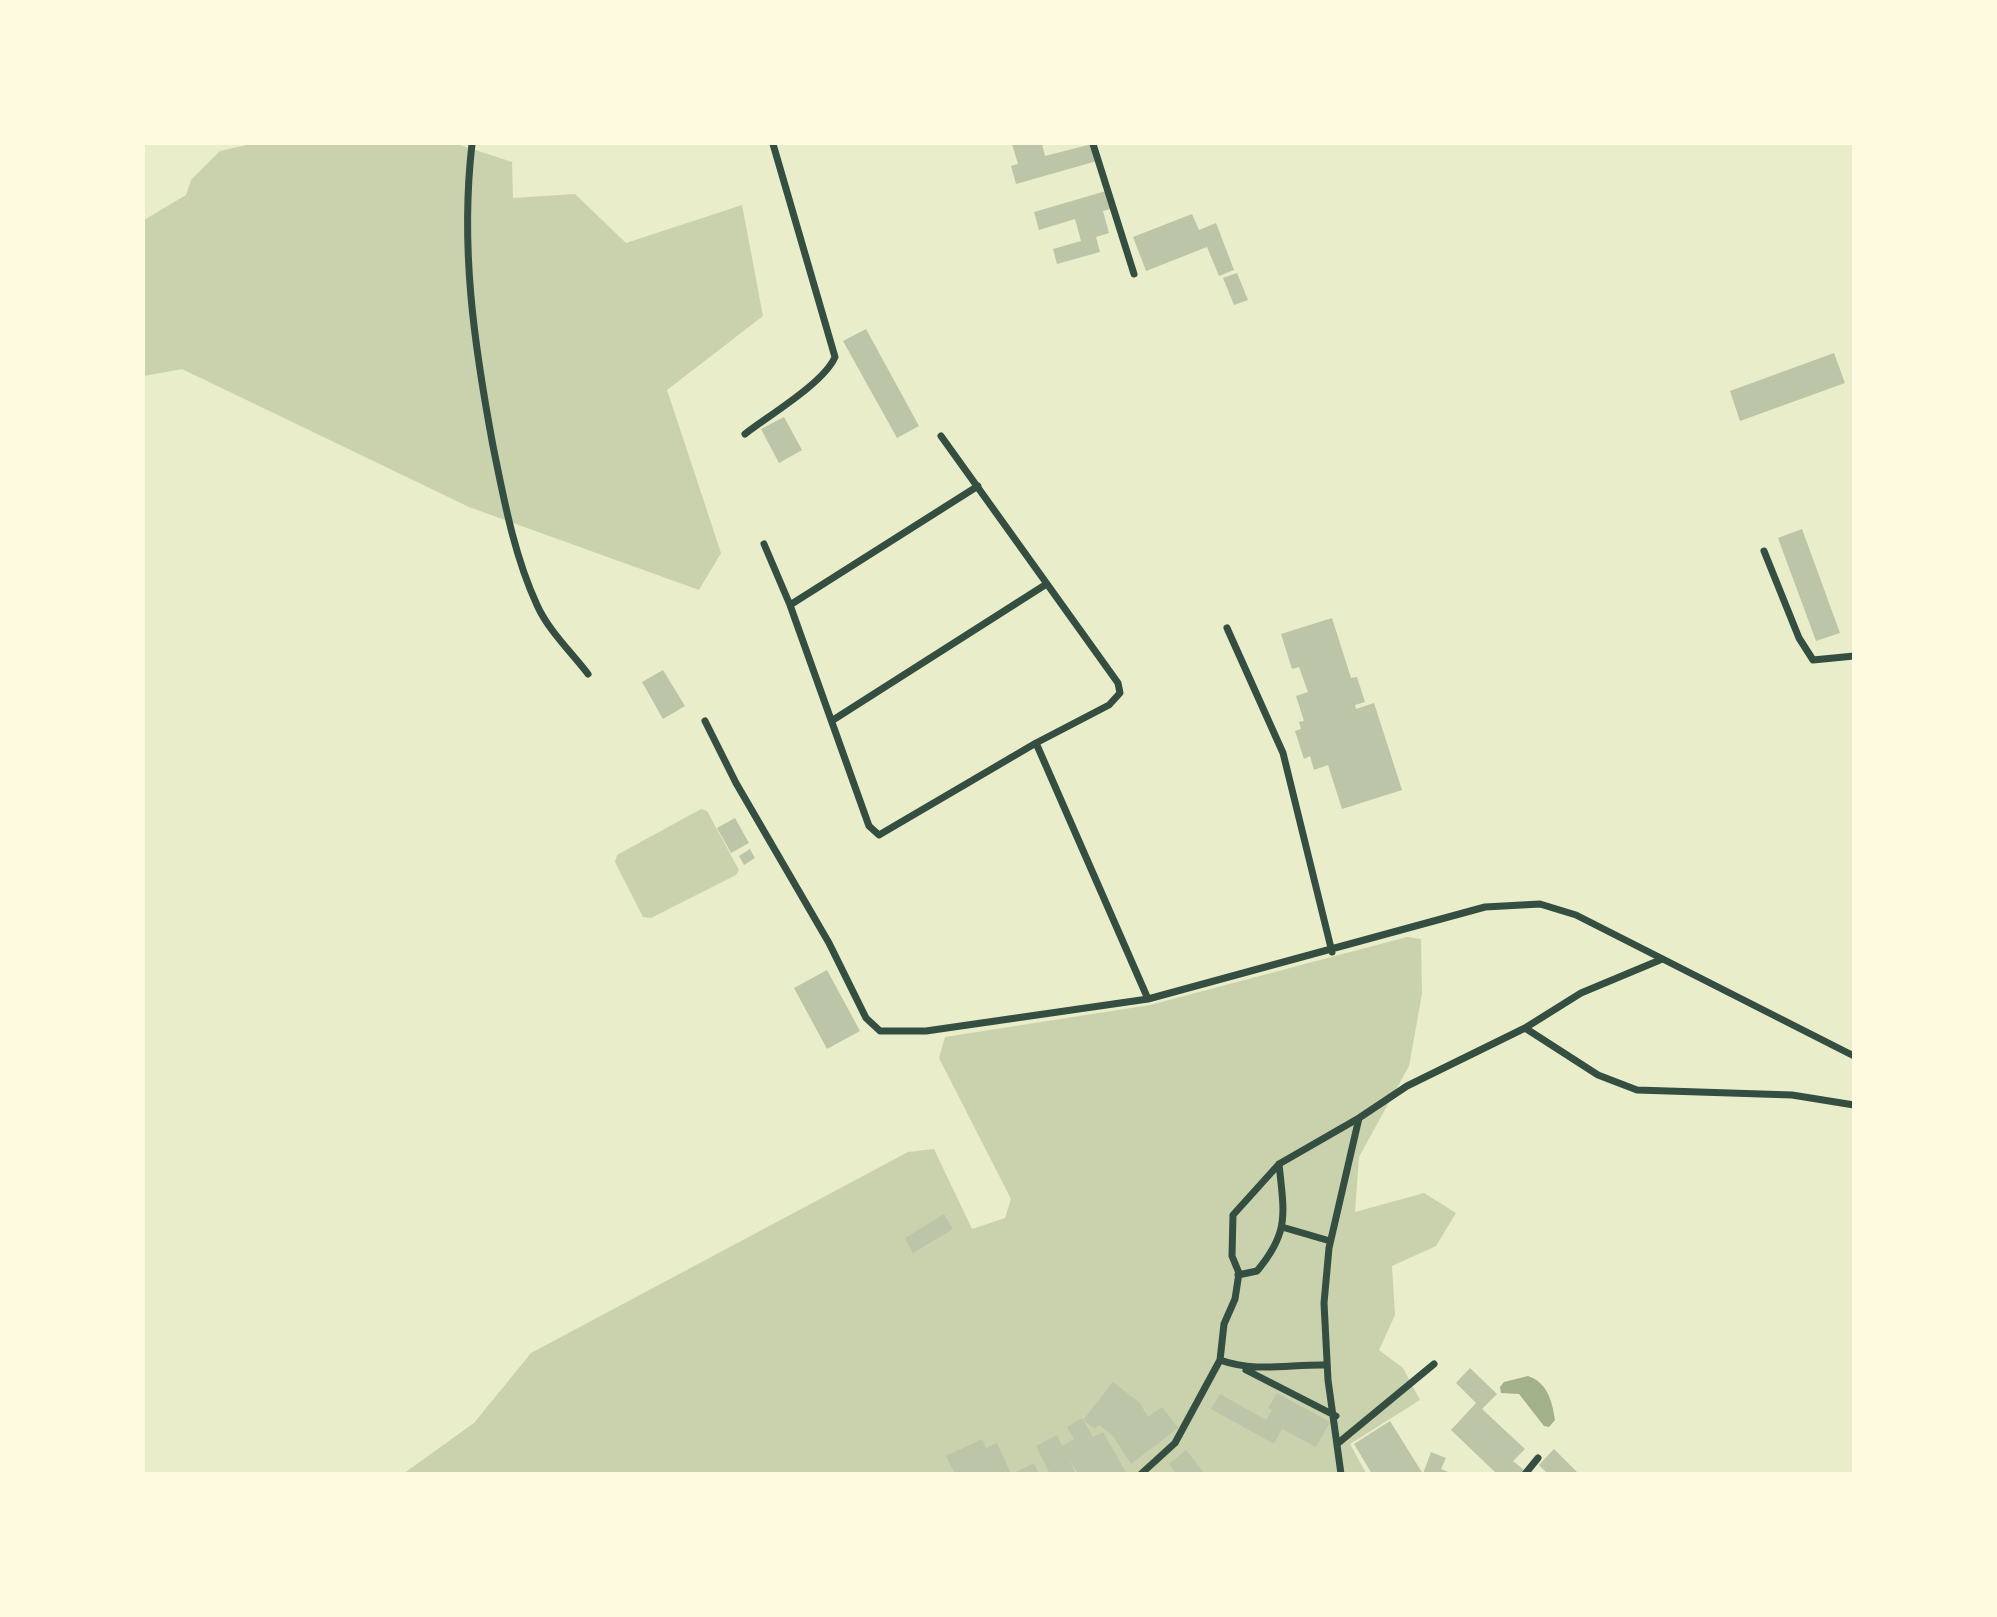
<!DOCTYPE html>
<html>
<head>
<meta charset="utf-8">
<style>
	body { margin:0 }
	#map { position:relative; width:1997px; height:1617px; overflow:hidden; background:#e9edc9; font-family:Manrope,sans-serif }
	canvas { display:block }
	.frame { position:absolute; inset:0; border:145px solid #fefae0; pointer-events:none }
</style>
</head>
<body>
<div id="map">
<canvas width="1997" height="1617"></canvas>
<div class="frame"></div>
</div>
<script>
const context = document.querySelector('canvas').getContext('2d');
context.lineJoin = 'round';
function fill(path, color) { context.fillStyle = color; context.fill(path, 'evenodd'); }
function strokePath(path, color, width, dash) { context.strokeStyle = color; context.lineWidth = width; context.lineCap = dash ? 'butt' : 'round'; context.setLineDash(dash || []); context.stroke(path); }
const green = new Path2D(`
	M 251,144 L 457,144 L 512,162 L 513,198 L 575,194 L 626,243 L 742,205 L 763,316 L 667,390 L 721,553 L 699,590 L 469,507 L 182,369 L 144,376 L 144,220 L 186,195 L 191,180 L 220,151 Z
	M 701,809 L 707,811 L 739,870 L 736,875 L 651,918 L 643,917 L 615,862 L 617,855 Z
	M 1407,937 L 1421,939 L 1422,994 L 1409,1066 L 1359,1157 L 1355,1212 L 1424,1193 L 1456,1213 L 1436,1246 L 1392,1266 L 1395,1315 L 1379,1350 L 1403,1368 L 1420,1400 L 1350,1444 L 1366,1473 L 403,1474 L 474,1423 L 531,1353 L 908,1152 L 934,1149 L 972,1229 L 1005,1218 L 1011,1199 L 939,1058 L 945,1037 L 1150,1005 Z`);
const water = new Path2D(`
	M 1528,1376 C 1548,1383 1552,1401 1555,1420 L 1549,1427 L 1544,1426 L 1519,1394 L 1501,1393 L 1500,1387 L 1504,1382 Z`);
const building = new Path2D(`
	M 1012,144 L 1042,144 L 1045,156 L 1092,144 L 1097,161 L 1016,184 L 1011,166 L 1018,164 Z
	M 1106,191 L 1111,209 L 1103,211 L 1109,233 L 1096,237 L 1100,252 L 1057,264 L 1053,249 L 1081,241 L 1075,219 L 1039,230 L 1034,212 Z
	M 1192,214 L 1199,230 L 1216,223 L 1234,270 L 1219,276 L 1207,247 L 1146,271 L 1133,237 Z
	M 1237,273 L 1248,300 L 1234,305 L 1223,278 Z
	M 866,329 L 919,426 L 897,438 L 843,341 Z
	M 1834,353 L 1845,383 L 1740,421 L 1730,391 Z
	M 784,417 L 802,450 L 779,463 L 761,429 Z
	M 1802,529 L 1840,633 L 1816,641 L 1778,538 Z
	M 1332,618 L 1351,678 L 1357,677 L 1365,702 L 1355,705 L 1356,709 L 1374,703 L 1402,790 L 1342,809 L 1328,765 L 1314,770 L 1310,756 L 1304,759 L 1295,731 L 1301,729 L 1299,722 L 1304,721 L 1296,696 L 1308,692 L 1299,667 L 1292,669 L 1281,634 Z
	M 663,670 L 685,706 L 663,719 L 642,682 Z
	M 735,818 L 749,843 L 731,853 L 717,828 Z
	M 750,849 L 755,858 L 744,865 L 739,856 Z
	M 827,970 L 860,1031 L 827,1049 L 794,988 Z
	M 944,1214 L 953,1229 L 913,1253 L 905,1238 Z
	M 1470,1368 L 1497,1394 L 1482,1409 L 1525,1449 L 1513,1461 L 1524,1470 L 1521,1474 L 1497,1474 L 1451,1430 L 1476,1403 L 1456,1383 Z
	M 1113,1382 L 1140,1403 L 1148,1417 L 1162,1407 L 1178,1428 L 1131,1464 L 1113,1436 L 1099,1425 L 1095,1429 L 1083,1420 Z
	M 1277,1393 L 1330,1422 L 1316,1447 L 1282,1429 L 1274,1444 L 1211,1409 L 1220,1394 L 1266,1420 L 1272,1410 L 1268,1408 Z
	M 1082,1418 L 1093,1437 L 1103,1432 L 1127,1474 L 1078,1474 L 1069,1459 L 1076,1474 L 1050,1474 L 1036,1446 L 1057,1435 L 1062,1446 L 1074,1439 L 1067,1427 Z
	M 1390,1421 L 1423,1474 L 1372,1474 L 1354,1444 Z
	M 982,1439 L 986,1448 L 997,1443 L 1011,1474 L 955,1474 L 946,1456 Z
	M 1554,1449 L 1579,1474 L 1548,1474 L 1539,1465 Z
	M 1186,1450 L 1205,1474 L 1177,1474 L 1169,1464 Z
	M 1431,1452 L 1446,1458 L 1441,1469 L 1453,1474 L 1423,1474 Z
	M 1034,1463 L 1039,1474 L 1012,1474 Z`);
const minor = new Path2D(`
	M 472,144 C 460,247 474,344 493,446 C 504,500 514,555 537,605 C 548,630 572,653 588,674
	M 1093,144 L 1134,274
	M 745,434 C 768,416 824,383 835,357 L 773,144
	M 764,544 L 790,605 L 869,826 L 879,835 L 1036,743 L 1109,705 L 1120,693 L 1118,683 L 941,436
	M 1764,551 L 1799,638 L 1813,660 L 1854,656
	M 790,605 L 978,486
	M 1227,628 L 1283,753 L 1332,952
	M 833,720 L 1045,585
	M 705,721 L 736,783 L 829,943 L 866,1018 L 880,1031 L 926,1031 L 1148,999 L 1485,907 L 1540,904 L 1576,915 L 1854,1056
	M 1036,743 L 1148,999
	M 1525,1028 L 1598,1075 L 1637,1090 L 1792,1095 L 1854,1105
	M 1282,1227 L 1330,1241
	M 1238,1275 L 1257,1271 C 1290,1232 1284,1213 1279,1164
	M 1220,1360 C 1256,1373 1290,1364 1327,1365
	M 1246,1370 L 1336,1416
	M 1337,1444 L 1434,1364
	M 1141,1474 L 1175,1443 L 1220,1360 L 1224,1324 L 1235,1299 L 1239,1273 L 1232,1256 L 1233,1215 L 1279,1164 L 1359,1118
	M 1341,1474 L 1328,1380 L 1324,1303 L 1329,1248 L 1359,1118 L 1407,1086 L 1525,1028 L 1581,993 L 1660,960
	M 1525,1474 L 1538,1458`);
fill(green, '#cad2ad');
fill(water, '#a3b18a');
fill(building, '#bcc5a7');
strokePath(minor, '#344e41', 7);
</script>
</body>
</html>
